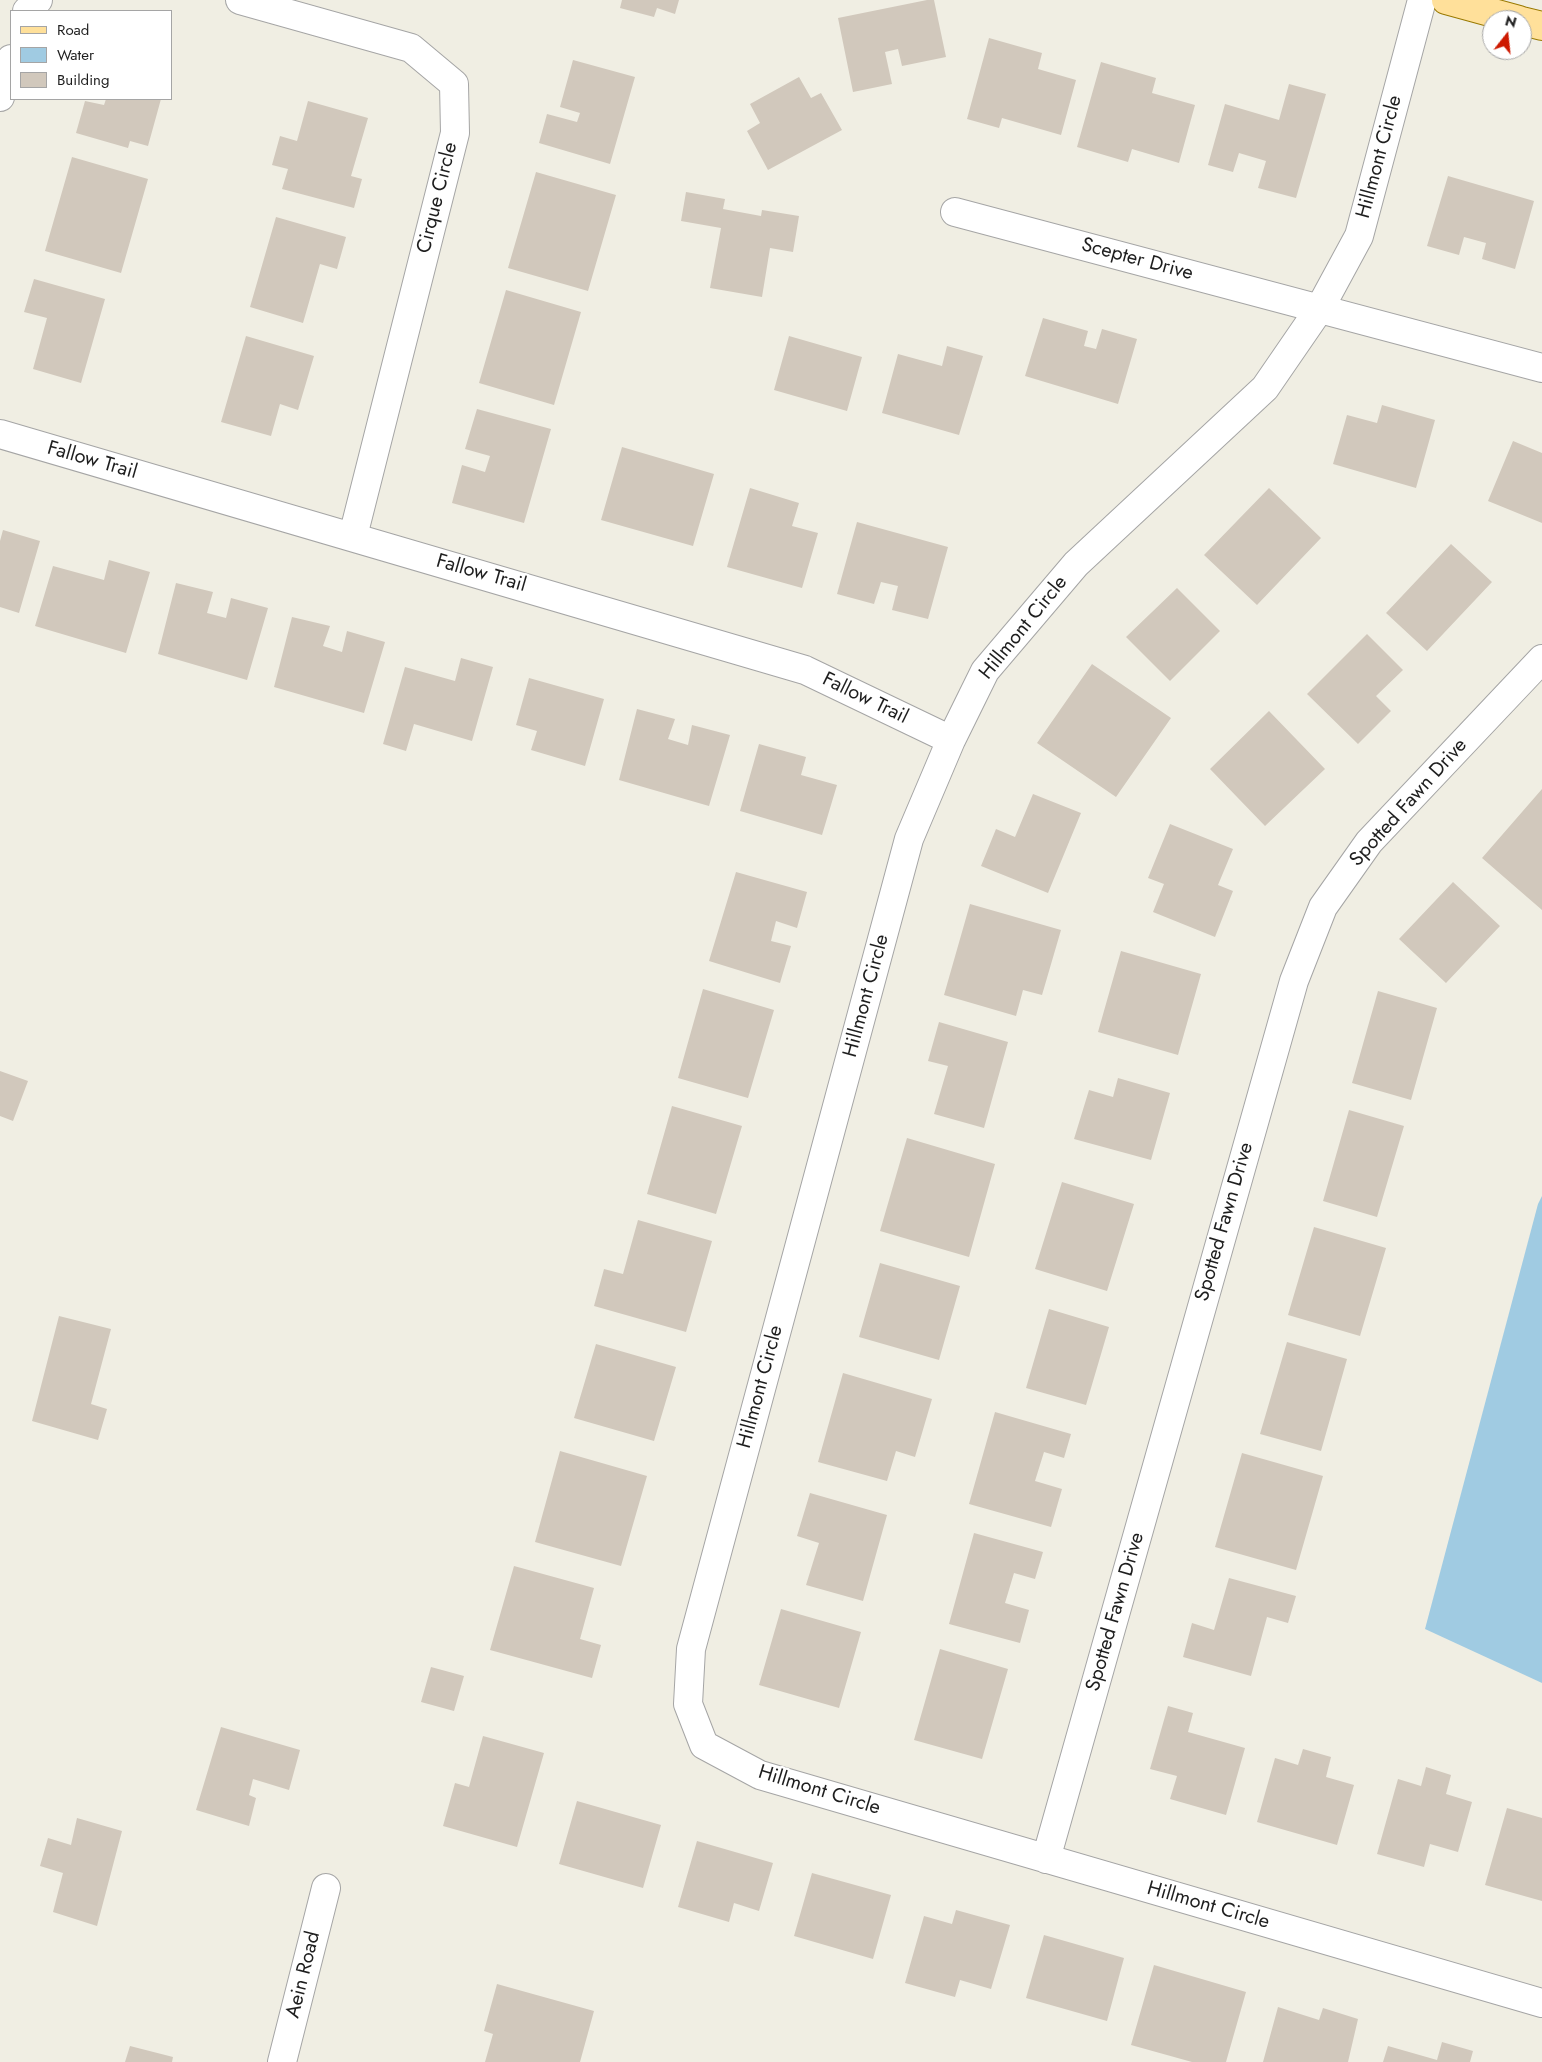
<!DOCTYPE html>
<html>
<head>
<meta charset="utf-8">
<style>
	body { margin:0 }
	#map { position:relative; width:1542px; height:2062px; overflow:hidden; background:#f0eee3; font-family:Jost,sans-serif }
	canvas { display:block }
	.legend { position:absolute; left:10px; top:10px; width:162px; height:90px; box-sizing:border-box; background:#fff; border:1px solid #a5a5a5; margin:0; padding:6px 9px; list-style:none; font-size:15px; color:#1e1e1e }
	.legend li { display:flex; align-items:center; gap:10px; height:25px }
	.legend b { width:25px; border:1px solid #a5a5a5 }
	.north { position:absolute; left:1482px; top:10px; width:50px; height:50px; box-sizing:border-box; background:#fff; border:1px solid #a5a5a5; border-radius:50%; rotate:16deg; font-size:14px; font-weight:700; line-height:20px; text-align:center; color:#1e1e1e }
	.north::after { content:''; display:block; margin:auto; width:18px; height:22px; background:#cd1900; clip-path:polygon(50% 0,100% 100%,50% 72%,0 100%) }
</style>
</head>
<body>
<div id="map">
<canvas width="1542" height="2062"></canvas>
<ul class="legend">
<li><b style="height:6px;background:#ffe09a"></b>Road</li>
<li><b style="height:14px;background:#a0cbe2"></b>Water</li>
<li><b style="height:14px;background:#d1c8bc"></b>Building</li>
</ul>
<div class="north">N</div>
</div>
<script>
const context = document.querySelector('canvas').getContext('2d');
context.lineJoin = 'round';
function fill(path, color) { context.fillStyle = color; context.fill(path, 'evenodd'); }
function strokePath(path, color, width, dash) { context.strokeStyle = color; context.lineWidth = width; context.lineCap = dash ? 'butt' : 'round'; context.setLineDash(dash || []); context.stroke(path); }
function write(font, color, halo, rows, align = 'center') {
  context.font = font + ' Jost,sans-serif'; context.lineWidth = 4.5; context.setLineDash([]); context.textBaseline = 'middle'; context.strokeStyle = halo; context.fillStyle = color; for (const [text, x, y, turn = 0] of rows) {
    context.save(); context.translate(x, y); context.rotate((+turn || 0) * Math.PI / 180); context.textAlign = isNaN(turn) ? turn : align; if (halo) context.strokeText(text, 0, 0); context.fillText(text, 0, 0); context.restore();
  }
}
const water = new Path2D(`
	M 1542,1196 L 1542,1683 L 1425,1629 L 1538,1204 Z`);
const building = new Path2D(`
	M 622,0 L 679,0 L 675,14 L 657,8 L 654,17 L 620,8 Z
	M 927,0 L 934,0 L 946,57 L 902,66 L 898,49 L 885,52 L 892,84 L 853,92 L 838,18 Z
	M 989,38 L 1042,53 L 1038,69 L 1076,80 L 1061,135 L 1002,118 L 999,128 L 967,119 Z
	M 573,60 L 635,77 L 610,164 L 539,143 L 547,114 L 577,122 L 580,113 L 560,107 Z
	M 1101,62 L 1156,78 L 1152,93 L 1195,105 L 1179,163 L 1132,149 L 1128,162 L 1077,147 Z
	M 799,77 L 811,98 L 821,93 L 842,130 L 768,170 L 747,131 L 760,123 L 750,104 Z
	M 1289,84 L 1326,94 L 1296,198 L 1258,188 L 1266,161 L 1239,153 L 1233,172 L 1208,165 L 1225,104 L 1279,120 Z
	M 106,99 L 161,99 L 148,146 L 130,141 L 128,148 L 76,133 L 85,101 L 104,105 Z
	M 308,101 L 368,118 L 351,176 L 362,179 L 354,208 L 282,189 L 288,169 L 272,165 L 280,136 L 297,141 Z
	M 72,157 L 148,179 L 121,273 L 45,251 Z
	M 536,172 L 616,195 L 588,291 L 508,268 Z
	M 1448,176 L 1534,201 L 1515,269 L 1482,259 L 1486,243 L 1464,237 L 1459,255 L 1427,246 Z
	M 686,192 L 725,199 L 723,209 L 761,216 L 762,210 L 799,216 L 793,252 L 770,248 L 762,297 L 710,288 L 721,228 L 681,221 Z
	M 276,217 L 346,237 L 337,269 L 320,264 L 303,323 L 250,307 Z
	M 34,279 L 105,299 L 81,383 L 33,369 L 47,318 L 24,312 Z
	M 506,290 L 581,312 L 554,405 L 479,383 Z
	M 1043,318 L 1088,331 L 1084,346 L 1096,349 L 1102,329 L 1137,339 L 1118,404 L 1025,376 Z
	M 246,336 L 314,356 L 298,410 L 280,404 L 271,436 L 221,422 Z
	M 789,336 L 862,357 L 847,411 L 774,390 Z
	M 947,346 L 983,356 L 959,435 L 882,413 L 898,354 L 942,366 Z
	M 1382,405 L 1435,420 L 1416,488 L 1333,464 L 1347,415 L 1377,423 Z
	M 477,409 L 551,429 L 524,523 L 452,503 L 462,465 L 485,472 L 490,456 L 465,449 Z
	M 1513,441 L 1542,453 L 1542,523 L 1488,501 Z
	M 622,447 L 714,474 L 693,546 L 601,520 Z
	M 750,488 L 799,503 L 792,526 L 818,533 L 802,588 L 727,567 Z
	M 1269,488 L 1321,538 L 1257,605 L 1204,555 Z
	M 857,522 L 948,547 L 928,619 L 892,610 L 898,586 L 881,582 L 874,604 L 837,594 Z
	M 3,530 L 40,541 L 19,613 L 0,607 L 0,541 Z
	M 1451,544 L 1492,582 L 1427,651 L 1386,613 Z
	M 109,560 L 150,572 L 126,653 L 35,626 L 53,566 L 104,580 Z
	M 176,583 L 213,592 L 207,613 L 226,618 L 231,598 L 268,608 L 247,680 L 158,654 Z
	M 1177,588 L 1220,631 L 1170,681 L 1126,637 Z
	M 292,617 L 330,626 L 323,646 L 342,652 L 347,631 L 385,642 L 364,713 L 274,687 Z
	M 1367,634 L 1403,670 L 1376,696 L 1391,711 L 1358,744 L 1307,694 Z
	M 461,658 L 493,667 L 472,741 L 414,724 L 406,751 L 383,744 L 405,667 L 455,681 Z
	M 1092,664 L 1171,718 L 1116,797 L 1037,743 Z
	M 529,678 L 604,699 L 585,766 L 531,750 L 537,731 L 516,725 Z
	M 637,709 L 675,719 L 668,739 L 688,745 L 692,725 L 730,735 L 709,806 L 619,780 Z
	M 1269,711 L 1325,769 L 1265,826 L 1210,769 Z
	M 759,744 L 806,757 L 801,775 L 837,785 L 822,835 L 740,811 Z
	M 1542,789 L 1542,910 L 1482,858 Z
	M 1033,794 L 1081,813 L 1048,893 L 981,866 L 996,829 L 1015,837 Z
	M 1170,824 L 1233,849 L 1218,885 L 1233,891 L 1215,937 L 1153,912 L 1164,884 L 1148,878 Z
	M 736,872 L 807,892 L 797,928 L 776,921 L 771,941 L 791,946 L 780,983 L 709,961 Z
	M 1453,882 L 1500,926 L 1446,983 L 1399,939 Z
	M 970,904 L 1061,930 L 1042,995 L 1023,990 L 1016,1016 L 944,995 Z
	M 1121,951 L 1201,974 L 1178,1055 L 1098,1032 Z
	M 703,989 L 774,1010 L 748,1098 L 678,1078 Z
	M 1378,991 L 1437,1008 L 1411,1100 L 1352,1083 Z
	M 939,1022 L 1008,1042 L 984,1128 L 934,1114 L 948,1066 L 928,1061 Z
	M 0,1071 L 28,1081 L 13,1121 L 0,1116 Z
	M 1118,1078 L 1170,1093 L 1151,1160 L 1074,1139 L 1089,1090 L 1113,1097 Z
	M 672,1106 L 742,1126 L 716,1214 L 647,1194 Z
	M 1349,1110 L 1404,1126 L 1377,1217 L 1323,1201 Z
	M 907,1138 L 995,1164 L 969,1257 L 880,1231 Z
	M 1062,1182 L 1134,1204 L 1107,1291 L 1035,1269 Z
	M 638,1220 L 712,1241 L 686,1332 L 594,1306 L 604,1269 L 623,1274 Z
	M 1314,1227 L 1386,1248 L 1360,1336 L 1288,1315 Z
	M 880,1263 L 960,1286 L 939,1360 L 859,1337 Z
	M 1049,1309 L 1109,1327 L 1086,1405 L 1026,1388 Z
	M 59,1316 L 111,1329 L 91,1404 L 107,1409 L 98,1440 L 32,1421 Z
	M 1287,1342 L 1347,1359 L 1321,1451 L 1260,1434 Z
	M 596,1344 L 676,1367 L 654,1441 L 574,1418 Z
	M 843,1373 L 932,1399 L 915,1457 L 896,1451 L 887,1481 L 818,1462 Z
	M 995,1412 L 1071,1434 L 1064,1458 L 1044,1452 L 1035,1481 L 1062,1489 L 1051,1527 L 969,1504 Z
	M 560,1451 L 647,1476 L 621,1566 L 535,1542 Z
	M 1242,1453 L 1323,1476 L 1296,1570 L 1215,1547 Z
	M 810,1493 L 887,1515 L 863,1601 L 806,1585 L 819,1543 L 797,1536 Z
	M 974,1533 L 1043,1552 L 1035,1579 L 1014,1573 L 1005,1603 L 1029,1610 L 1020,1643 L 949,1624 Z
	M 514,1566 L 594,1588 L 580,1639 L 601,1645 L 592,1678 L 490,1650 Z
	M 1229,1578 L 1296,1596 L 1288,1623 L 1267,1617 L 1251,1676 L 1183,1657 L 1192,1623 L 1214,1630 Z
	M 781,1609 L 861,1632 L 839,1708 L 759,1685 Z
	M 940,1649 L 1008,1669 L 982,1759 L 914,1740 Z
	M 431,1667 L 464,1676 L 454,1711 L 421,1702 Z
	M 1168,1706 L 1193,1713 L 1188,1732 L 1245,1748 L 1226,1815 L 1170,1799 L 1177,1776 L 1150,1769 Z
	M 221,1727 L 300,1750 L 289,1790 L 253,1779 L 249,1795 L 256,1798 L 249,1826 L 196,1810 Z
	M 483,1736 L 544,1753 L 517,1847 L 443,1826 L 455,1783 L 469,1787 Z
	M 1303,1749 L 1331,1757 L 1326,1777 L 1354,1785 L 1337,1845 L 1257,1822 L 1275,1758 L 1298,1765 Z
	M 1426,1767 L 1451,1775 L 1446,1794 L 1472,1802 L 1458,1852 L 1430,1844 L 1424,1867 L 1377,1854 L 1398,1779 L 1421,1786 Z
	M 577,1801 L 661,1825 L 643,1888 L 559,1864 Z
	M 1507,1808 L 1542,1818 L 1542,1901 L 1485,1885 Z
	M 77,1818 L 122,1831 L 97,1926 L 53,1912 L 63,1873 L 40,1866 L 48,1838 L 71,1845 Z
	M 697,1841 L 773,1863 L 759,1911 L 734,1903 L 729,1922 L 678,1907 Z
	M 812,1873 L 891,1895 L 873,1959 L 794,1936 Z
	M 956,1910 L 1010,1925 L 991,1989 L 960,1980 L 955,1997 L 905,1983 L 924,1916 L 952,1924 Z
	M 1044,1935 L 1124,1958 L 1107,2021 L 1026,1998 Z
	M 1154,1965 L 1246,1992 L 1226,2062 L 1192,2062 L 1131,2045 Z
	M 497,1984 L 594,2011 L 580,2062 L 485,2062 L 493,2034 L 484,2031 Z
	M 1278,2007 L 1319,2020 L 1323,2008 L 1358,2019 L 1348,2062 L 1263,2062 Z
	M 1442,2042 L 1473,2051 L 1470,2062 L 1383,2062 L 1388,2046 L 1437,2060 Z
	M 130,2046 L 173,2057 L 172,2062 L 125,2062 Z`);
const minor = new Path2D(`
	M 240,0 L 411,48 L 454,84 L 455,133 L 353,536
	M 1422,0 L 1359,236 L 1320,308 L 1265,388 L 1076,564 L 985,671 L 951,740 L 909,839 L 691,1649 L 688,1704 L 704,1745 L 760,1775 L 1542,2003
	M 27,11 L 38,0
	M 0,97 L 11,59
	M 955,212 L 1542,368
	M 0,434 L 805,670 L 951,740
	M 1046,1859 L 1294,981 L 1323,907 L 1369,842 L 1542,659
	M 282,2062 L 326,1888`);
const primary = new Path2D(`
	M 1446,0 L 1519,20
	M 1522,21 L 1542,26`);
const streetNames = [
	["Hillmont Circle",1380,157,-75],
	["Cirque Circle",438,198,-76],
	["Scepter Drive",1137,260,15],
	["Fallow Trail",92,461,16],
	["Fallow Trail",481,574,16],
	["Hillmont Circle",1024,628,-51],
	["Fallow Trail",865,699,26],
	["Spotted Fawn Drive",1409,803,-48],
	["Hillmont Circle",867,996,-75],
	["Spotted Fawn Drive",1225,1222,-74],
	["Hillmont Circle",761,1387,-75],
	["Spotted Fawn Drive",1116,1612,-74],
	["Hillmont Circle",819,1791,17],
	["Hillmont Circle",1208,1906,16],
	["Aein Road",304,1975,-76]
];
fill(water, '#a0cbe2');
fill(building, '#d1c8bc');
strokePath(minor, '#a5a5a5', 30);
strokePath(primary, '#997900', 30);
strokePath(minor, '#fff', 28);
strokePath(primary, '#ffe09a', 28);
write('20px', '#1e1e1e', '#fff', streetNames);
</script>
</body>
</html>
